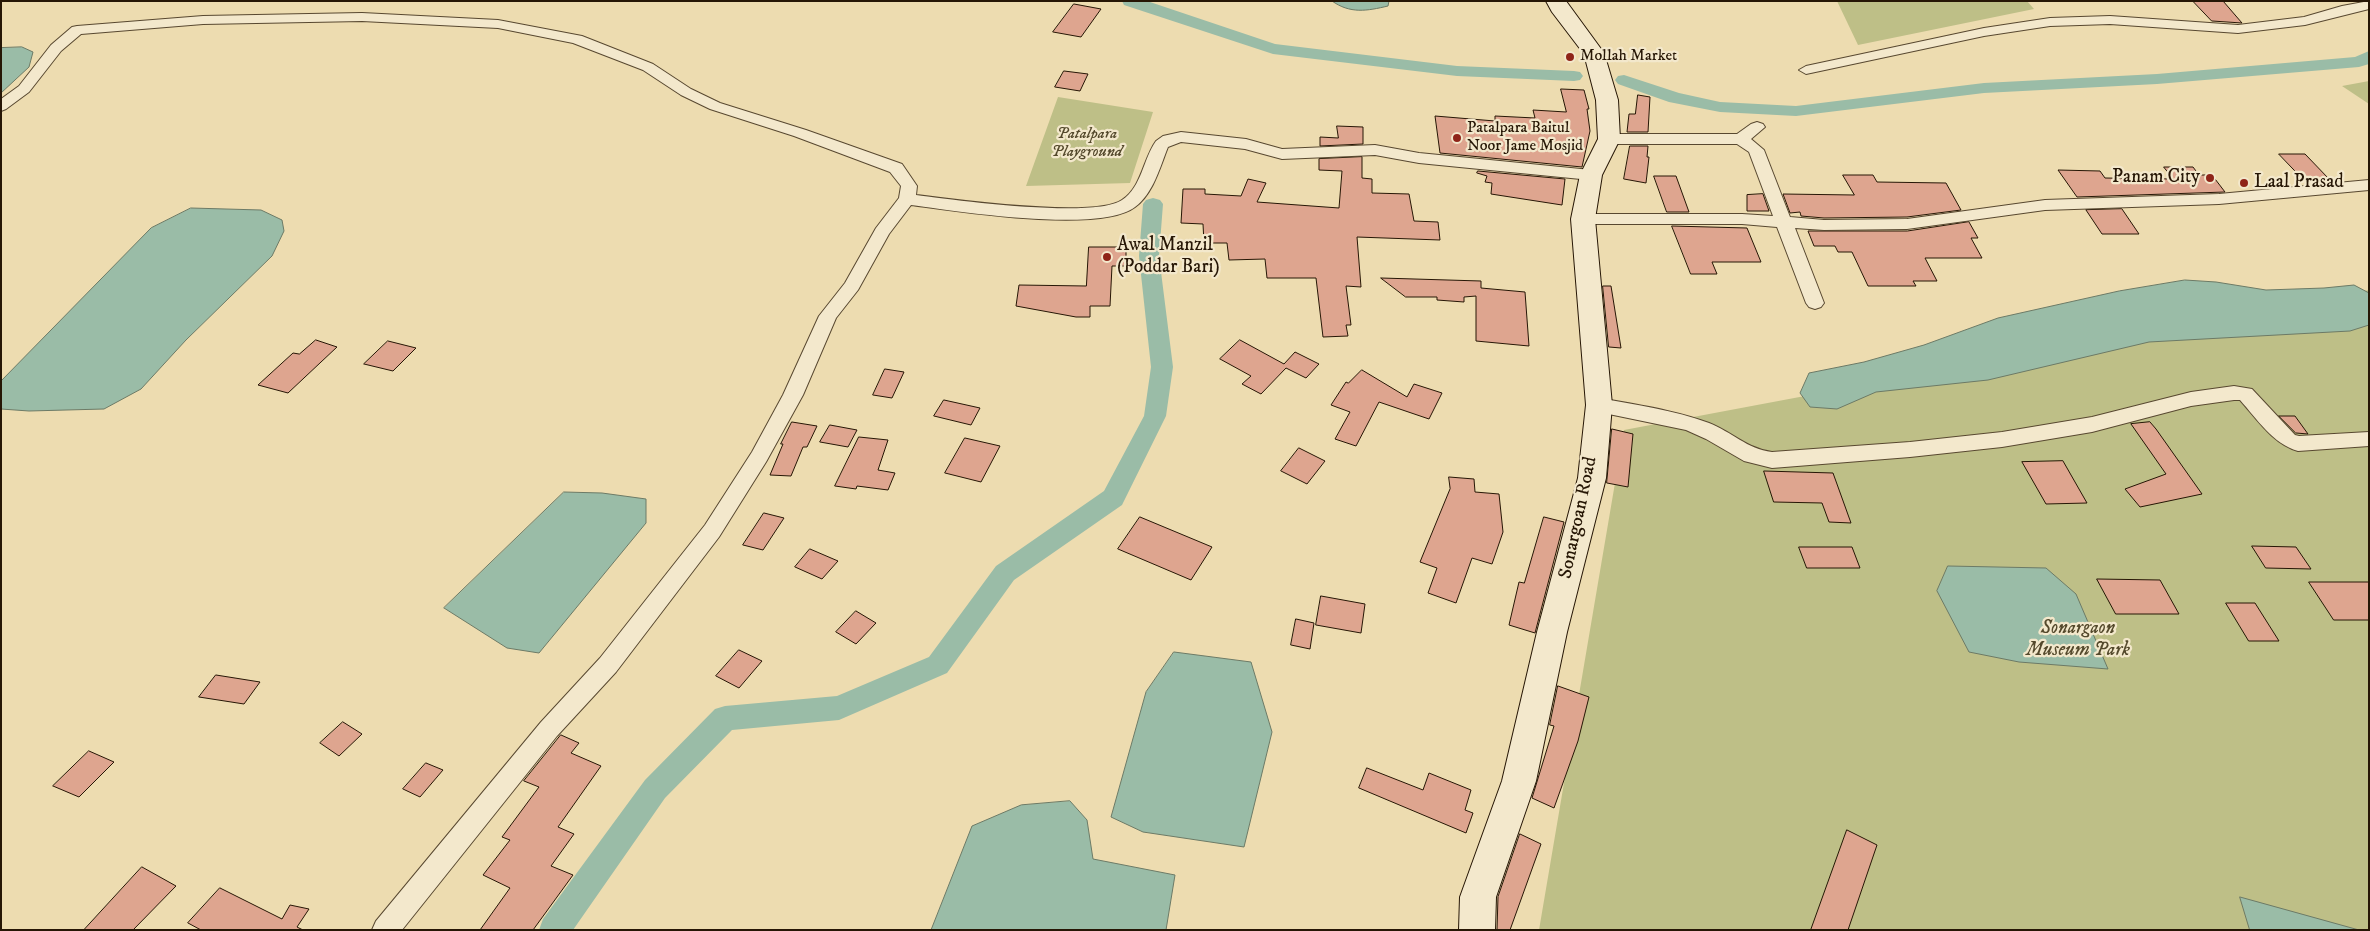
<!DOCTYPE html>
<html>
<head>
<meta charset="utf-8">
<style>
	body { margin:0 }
	#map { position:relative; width:2370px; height:931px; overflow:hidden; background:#eddcb0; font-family:"IM FELL DW Pica",serif }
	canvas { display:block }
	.frame { position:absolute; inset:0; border:2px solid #261605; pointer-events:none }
</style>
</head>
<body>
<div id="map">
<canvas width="2370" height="931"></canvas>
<div class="frame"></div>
</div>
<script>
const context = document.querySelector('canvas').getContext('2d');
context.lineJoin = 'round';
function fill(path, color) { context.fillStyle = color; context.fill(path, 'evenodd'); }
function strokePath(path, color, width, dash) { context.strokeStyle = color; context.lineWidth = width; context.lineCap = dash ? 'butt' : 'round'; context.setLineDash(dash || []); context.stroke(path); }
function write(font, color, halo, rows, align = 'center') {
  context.font = font + ' "IM FELL DW Pica",serif'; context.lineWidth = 4.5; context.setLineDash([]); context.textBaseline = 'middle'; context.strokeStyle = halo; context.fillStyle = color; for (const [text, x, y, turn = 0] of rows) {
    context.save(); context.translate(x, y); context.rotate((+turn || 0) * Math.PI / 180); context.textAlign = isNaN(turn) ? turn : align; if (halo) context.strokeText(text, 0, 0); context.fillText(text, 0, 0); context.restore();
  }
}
const green = new Path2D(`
	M 1837,1 L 2027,1 L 2034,9 L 1858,45 Z
	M 2369,81 L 2369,104 L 2342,86 Z
	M 1058,97 L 1153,112 L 1130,183 L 1026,186 Z
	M 2369,290 L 2369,930 L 1539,930 L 1624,430 Z`);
const water = new Path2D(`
	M 1332,1 L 1389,1 L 1388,6 C 1367,11 1350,14 1332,1 Z
	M 22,47 L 33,52 L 29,67 L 1,93 L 1,48 Z
	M 191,208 L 261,210 L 282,220 L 284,231 L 272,256 L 186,340 L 141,389 L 104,409 L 29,411 L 1,409 L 1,381 L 151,228 Z
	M 2185,280 L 2216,282 L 2266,290 L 2324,288 L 2354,285 L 2369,293 L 2369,325 L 2350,331 L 2149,342 L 1988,380 L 1876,392 L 1837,409 L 1810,407 L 1800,393 L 1809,373 L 1864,362 L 1924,345 L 1998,318 L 2119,291 Z
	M 564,492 L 602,493 L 646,499 L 646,523 L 539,653 L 507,648 L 444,608 Z
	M 1948,566 L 2046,568 L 2076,594 L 2108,669 L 2019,662 L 1969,652 L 1937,591 Z
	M 1174,652 L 1251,662 L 1272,732 L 1244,847 L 1143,832 L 1111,817 L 1146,692 Z
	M 1070,801 L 1087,820 L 1093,859 L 1175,875 L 1166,930 L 931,930 L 972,826 L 1021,805 Z
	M 2240,897 L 2359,930 L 2250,930 Z`);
const canal = new Path2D(`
	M 1122,1 L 1147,1 L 1275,44 L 1457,66 L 1574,71 L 1580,72 L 1583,76 L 1580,80 L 1574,81 L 1457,76 L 1273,54 L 1124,5 Z
	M 2369,51 L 2369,64 L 2359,67 L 2157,84 L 1984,93 L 1796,116 L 1720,112 L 1669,102 L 1618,84 L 1615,80 L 1618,76 L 1624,75 L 1679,93 L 1720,102 L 1796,106 L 1984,83 L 2157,74 L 2355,57 Z
	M 1153,198 L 1160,200 L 1163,204 L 1159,256 L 1173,367 L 1166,416 L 1122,505 L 1014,580 L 947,673 L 839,720 L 732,730 L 665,798 L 573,930 L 539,930 L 543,919 L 645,780 L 715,709 L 725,706 L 837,696 L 929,657 L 996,566 L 1104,491 L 1144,416 L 1151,367 L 1139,256 L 1143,204 L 1146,200 Z`);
const building = new Path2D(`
	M 2193,1 L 2223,1 L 2242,23 L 2212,21 Z
	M 1074,4 L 1101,9 L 1081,37 L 1053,32 Z
	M 1064,71 L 1088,74 L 1080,91 L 1055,87 Z
	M 1561,89 L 1584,90 L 1589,109 L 1587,109 L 1590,131 L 1582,167 L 1440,153 L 1435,116 L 1495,121 L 1495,116 L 1535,118 L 1533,110 L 1566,112 Z
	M 1638,95 L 1650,97 L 1648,132 L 1627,132 L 1629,114 L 1635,114 Z
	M 1337,126 L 1363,127 L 1363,144 L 1320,146 L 1320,137 L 1338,138 Z
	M 1630,146 L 1648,146 L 1647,157 L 1649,157 L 1646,183 L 1624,179 Z
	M 2279,154 L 2305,154 L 2329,179 L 2303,179 Z
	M 1362,157 L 1362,178 L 1372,179 L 1372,193 L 1409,194 L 1414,221 L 1438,222 L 1440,240 L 1357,237 L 1361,287 L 1346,286 L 1351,325 L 1346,325 L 1348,336 L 1323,337 L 1316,278 L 1267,278 L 1265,259 L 1229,260 L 1227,243 L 1204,243 L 1203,224 L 1181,223 L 1183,189 L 1205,189 L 1205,194 L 1241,196 L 1248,179 L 1266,183 L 1257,202 L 1339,208 L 1342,171 L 1319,170 L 1319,159 Z
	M 2164,167 L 2193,167 L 2199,175 L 2212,175 L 2225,192 L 2077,197 L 2058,170 L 2100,171 L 2105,178 L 2173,179 Z
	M 1478,171 L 1565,179 L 1562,205 L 1491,194 L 1492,183 L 1485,182 L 1487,176 L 1477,173 Z
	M 1843,175 L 1873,175 L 1877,182 L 1946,183 L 1961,210 L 1907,217 L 1824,218 L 1801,216 L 1800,212 L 1790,213 L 1783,194 L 1854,195 Z
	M 1654,176 L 1676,176 L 1689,212 L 1667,212 Z
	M 1763,194 L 1769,211 L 1747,211 L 1747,195 Z
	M 2122,209 L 2139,234 L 2102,234 L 2086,210 Z
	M 1969,222 L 1978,238 L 1971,238 L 1982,258 L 1925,258 L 1937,281 L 1913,281 L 1916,286 L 1868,286 L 1852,252 L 1838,252 L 1835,246 L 1814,246 L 1808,231 L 1907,231 Z
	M 1672,226 L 1747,228 L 1761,262 L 1712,262 L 1717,274 L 1691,274 Z
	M 1089,247 L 1126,247 L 1126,266 L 1112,266 L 1110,306 L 1090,306 L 1090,317 L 1076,317 L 1016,306 L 1019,285 L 1086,286 Z
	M 1381,278 L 1481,281 L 1481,288 L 1525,292 L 1529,346 L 1476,341 L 1476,296 L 1464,297 L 1464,302 L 1437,300 L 1437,297 L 1406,297 Z
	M 1603,286 L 1611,286 L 1621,348 L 1609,347 Z
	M 316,340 L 337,347 L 288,393 L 258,385 L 293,353 L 299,354 Z
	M 1240,340 L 1284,364 L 1295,352 L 1319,364 L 1306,378 L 1286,368 L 1261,394 L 1242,384 L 1251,376 L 1220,359 Z
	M 388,341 L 416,348 L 393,371 L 364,364 Z
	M 885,369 L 904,372 L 892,398 L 873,395 Z
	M 1362,370 L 1407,397 L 1414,384 L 1442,393 L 1429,419 L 1379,402 L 1356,446 L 1335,439 L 1350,412 L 1331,405 L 1346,382 L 1348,383 Z
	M 944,400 L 980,408 L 971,425 L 934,416 Z
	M 2279,416 L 2295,416 L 2308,434 L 2296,433 Z
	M 792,422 L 817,426 L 807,447 L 803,447 L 791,476 L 770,475 L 783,444 L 781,444 Z
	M 2150,422 L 2156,429 L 2202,494 L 2140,507 L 2125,489 L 2166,474 L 2131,424 Z
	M 830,425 L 857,430 L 848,447 L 820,442 Z
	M 1612,429 L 1633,434 L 1628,487 L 1607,483 Z
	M 859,437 L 888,440 L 878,470 L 895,473 L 888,490 L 857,486 L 856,489 L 835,486 Z
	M 965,438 L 1000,446 L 981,482 L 945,473 Z
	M 1299,448 L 1325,461 L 1307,484 L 1281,471 Z
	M 2063,461 L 2087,503 L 2046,504 L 2022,462 Z
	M 1764,471 L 1833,473 L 1851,523 L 1829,522 L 1822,503 L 1774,502 Z
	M 1449,477 L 1474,479 L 1475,492 L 1499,494 L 1503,532 L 1492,564 L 1472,558 L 1456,603 L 1428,593 L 1437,568 L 1420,562 L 1450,489 Z
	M 764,513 L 784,518 L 763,550 L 743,545 Z
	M 1140,517 L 1212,547 L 1191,580 L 1118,549 Z
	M 1544,517 L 1564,522 L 1535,633 L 1509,625 L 1519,582 L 1524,583 Z
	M 2252,546 L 2296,547 L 2311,569 L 2266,568 Z
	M 1799,547 L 1852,547 L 1860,568 L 1807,568 Z
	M 810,549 L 838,561 L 822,579 L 795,567 Z
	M 2097,579 L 2160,580 L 2179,614 L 2116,614 Z
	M 2309,582 L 2369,582 L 2369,620 L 2334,620 Z
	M 1321,596 L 1365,604 L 1361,633 L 1316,625 Z
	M 2226,603 L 2255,603 L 2279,641 L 2249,641 Z
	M 856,611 L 876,623 L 856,644 L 836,632 Z
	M 1296,619 L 1314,623 L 1310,649 L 1291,645 Z
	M 739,650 L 762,661 L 739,688 L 716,676 Z
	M 216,675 L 260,682 L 244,704 L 199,697 Z
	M 1558,686 L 1589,697 L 1578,741 L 1554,808 L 1532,798 L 1554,726 L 1550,725 Z
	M 343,722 L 362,734 L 339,756 L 320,743 Z
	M 561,735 L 579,743 L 571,753 L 601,766 L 558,827 L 574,834 L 551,866 L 573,875 L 533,930 L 480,930 L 510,888 L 483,875 L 510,840 L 502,837 L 539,787 L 524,781 Z
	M 89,751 L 114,762 L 79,797 L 53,786 Z
	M 426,763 L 443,770 L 420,797 L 403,789 Z
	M 1367,768 L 1423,790 L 1429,773 L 1471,790 L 1465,810 L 1473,813 L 1466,833 L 1359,788 Z
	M 1847,830 L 1877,845 L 1848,930 L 1811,930 Z
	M 1520,834 L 1541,844 L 1510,930 L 1497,930 L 1498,897 Z
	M 142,867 L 176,886 L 133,930 L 84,930 Z
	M 220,888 L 282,919 L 290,905 L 309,909 L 297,927 L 303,930 L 201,930 L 188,923 Z`);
const street = new Path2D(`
	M 2369,1 L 2369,9 L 2305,25 L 2238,33 L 2110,24 L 2050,26 L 1984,36 L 1806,74 L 1799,70 L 1806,66 L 1984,28 L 2050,18 L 2110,16 L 2238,25 L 2304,17 L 2342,6 Z
	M 362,13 L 498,20 L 582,36 L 653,64 L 691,89 L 720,103 L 806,130 L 902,164 L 917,186 L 916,195 C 954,200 1094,219 1122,200 C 1142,187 1143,159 1156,141 L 1163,136 L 1181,132 L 1246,139 L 1282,149 L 1375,145 L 1419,153 L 1591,170 L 1597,171 L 1599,175 L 1597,179 L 1591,180 L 1419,163 L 1375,155 L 1282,159 L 1245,149 L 1181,142 L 1168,147 C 1160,167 1153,194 1135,207 C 1100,234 956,211 911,205 L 889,234 L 858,290 L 836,318 L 803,395 L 766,462 L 719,537 L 616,672 L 557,736 L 402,930 L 372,930 L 376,921 L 541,722 L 600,658 L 705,525 L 752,452 L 783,395 L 819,316 L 845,283 L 876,228 L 899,198 L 901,186 L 890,172 L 794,136 L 710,109 L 681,95 L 643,70 L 573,43 L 498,28 L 362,21 L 203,24 L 81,34 L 61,51 L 29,92 L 6,109 L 1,111 L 1,99 L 19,86 L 51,45 L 72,27 L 77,26 L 203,16 Z
	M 1757,122 L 1763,124 L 1765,127 L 1751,139 L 1764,150 L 1790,217 L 1824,220 L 1907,219 L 2045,200 L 2219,194 L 2369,180 L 2369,190 L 2219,204 L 2045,210 L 1907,229 L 1824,230 L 1795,228 L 1824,303 L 1821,307 L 1815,309 L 1809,307 L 1806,303 L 1777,227 L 1742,224 L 1583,224 L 1577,223 L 1575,219 L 1577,215 L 1583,214 L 1742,214 L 1773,216 L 1749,152 L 1737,144 L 1609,144 L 1603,142 L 1601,139 L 1603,136 L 1609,134 L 1737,134 L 1751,124 Z
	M 2234,386 L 2252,389 L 2295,435 L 2299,436 L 2369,432 L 2369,446 L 2298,451 C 2273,444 2257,419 2240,400 L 2234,400 L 2191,406 L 2092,432 L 2002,447 L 1910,457 L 1772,468 L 1744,461 L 1706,439 L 1686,430 L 1599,412 L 1592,410 L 1589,405 L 1592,400 L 1599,398 C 1636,405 1674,410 1709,423 C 1732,432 1747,449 1772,452 L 1910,442 L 2002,432 L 2092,417 L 2191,392 Z`);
const secondary = new Path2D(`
	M 1546,1 L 1566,1 L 1604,53 L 1618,100 L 1620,139 L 1602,175 L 1595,219 L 1612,405 L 1606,478 L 1567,632 L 1536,781 L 1496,897 L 1495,930 L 1459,930 L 1460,897 L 1502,781 L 1537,632 L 1578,478 L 1586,405 L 1571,219 L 1580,175 L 1598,139 L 1596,100 L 1584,54 L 1552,12 Z`);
const markers = [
	[1570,57,5,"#8f2418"],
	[1457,138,5,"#8f2418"],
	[2210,178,5,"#8f2418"],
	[2244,183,5,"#8f2418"],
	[1107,257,5,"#8f2418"]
];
const farPoinames = [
	["Mollah Market",1580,57],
	["Patalpara Baitul",1467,129],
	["Noor Jame Mosjid",1467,147]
];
const farParknames = [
	["Patalpara",1087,135],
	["Playground",1087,153]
];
const poiNames = [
	["Panam City",2200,178,"right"],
	["Laal Prasad",2254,183],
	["Awal Manzil",1117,246],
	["(Poddar Bari)",1117,268]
];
const streetNames = [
	["Sonargoan Road",1579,518,-78]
];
const parkNames = [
	["Sonargaon",2078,629],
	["Museum Park",2078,651]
];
fill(green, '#bebf87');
fill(water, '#9abca7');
strokePath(water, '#6c7a66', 1);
fill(canal, '#9abca7');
fill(building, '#dea58f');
strokePath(building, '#261605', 1);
strokePath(street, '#584830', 2);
strokePath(secondary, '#261605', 2);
fill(street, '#f3e8cc');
fill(secondary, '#f3e8cc');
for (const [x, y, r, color] of markers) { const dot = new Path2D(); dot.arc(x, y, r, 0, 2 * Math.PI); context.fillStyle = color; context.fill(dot); strokePath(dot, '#f3e8cc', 2); }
write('16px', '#261605', '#f3e8cc', farPoinames, 'left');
write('italic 16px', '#54492c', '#f3e8cc', farParknames);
write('19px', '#261605', '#f3e8cc', poiNames, 'left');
write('19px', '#261605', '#f3e8cc', streetNames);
write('italic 19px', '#54492c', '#f3e8cc', parkNames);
</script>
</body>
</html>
